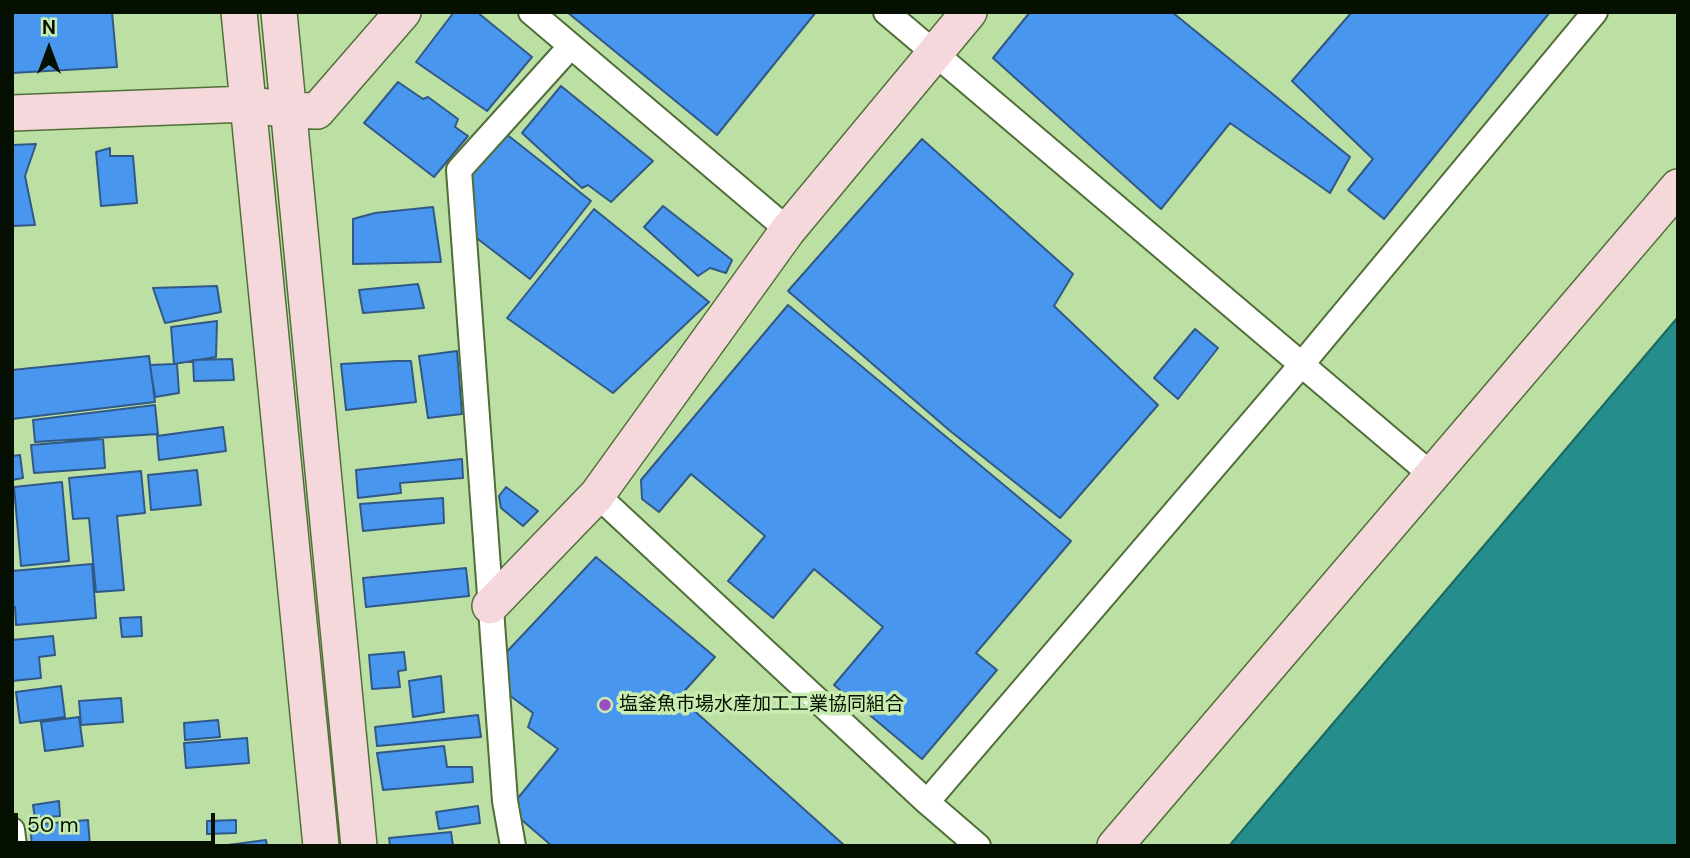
<!DOCTYPE html>
<html>
<head>
<meta charset="utf-8">
<style>
	body { margin:0 }
	#map { position:relative; width:1690px; height:858px; overflow:hidden; background:#bcdfa3; font-family:"DM Sans",sans-serif }
	canvas { display:block }
	.frame { position:absolute; inset:0; border:14px solid #051000; pointer-events:none }
	.north { position:absolute; left:14px; top:14px; width:70px; height:70px; -webkit-text-stroke:5px #c8ecb0; paint-order:stroke; rotate:0deg; font-size:19px; font-weight:700; line-height:28px; text-align:center; color:#051000 }
	.north::after { content:''; display:block; margin:auto; width:24px; height:32px; background:#051000; clip-path:polygon(50% 0,100% 100%,50% 72%,0 100%) }
	.scale { position:absolute; left:14px; top:813px; width:201px; height:32px; box-sizing:border-box; border:4px solid #051000; border-top:0; padding-left:9px; font-size:21px; line-height:24px; white-space:nowrap; color:#051000; -webkit-text-stroke:5px #c8ecb0; paint-order:stroke }
</style>
</head>
<body>
<div id="map">
<canvas width="1690" height="858"></canvas>
<div class="frame"></div>
<div class="north">N</div>
<div class="scale">50 m</div>
</div>
<script>
const context = document.querySelector('canvas').getContext('2d');
context.lineJoin = 'round';
function fill(path, color) { context.fillStyle = color; context.fill(path, 'evenodd'); }
function strokePath(path, color, width, dash) { context.strokeStyle = color; context.lineWidth = width; context.lineCap = dash ? 'butt' : 'round'; context.setLineDash(dash || []); context.stroke(path); }
function write(font, color, halo, rows, align = 'center') {
  context.font = font + ' "DM Sans","Noto Sans JP",sans-serif'; context.lineWidth = 7; context.setLineDash([]); context.textBaseline = 'middle'; context.strokeStyle = halo; context.fillStyle = color; for (const [text, x, y, turn = 0] of rows) {
    context.save(); context.translate(x, y); context.rotate((+turn || 0) * Math.PI / 180); context.textAlign = isNaN(turn) ? turn : align; if (halo) context.strokeText(text, 0, 0); context.fillText(text, 0, 0); context.restore();
  }
}
const water = new Path2D(`
	M 1678,317 L 1678,846 L 1229,846 Z`);
const building = new Path2D(`
	M 12,12 L 112,12 L 117,67 L 12,73 Z
	M 454,12 L 477,12 L 532,57 L 487,111 L 416,62 Z
	M 567,12 L 816,12 L 717,135 Z
	M 1030,12 L 1172,12 L 1350,157 L 1330,193 L 1230,123 L 1161,209 L 993,58 Z
	M 1352,12 L 1550,12 L 1384,219 L 1348,190 L 1373,159 L 1292,81 Z
	M 398,82 L 423,99 L 428,97 L 458,119 L 455,127 L 468,136 L 434,177 L 364,123 Z
	M 561,86 L 653,161 L 611,202 L 588,185 L 582,188 L 522,133 Z
	M 505,133 L 591,201 L 530,279 L 470,233 L 460,181 Z
	M 922,139 L 1073,274 L 1054,306 L 1158,405 L 1060,518 L 949,430 L 788,291 Z
	M 36,144 L 25,176 L 35,225 L 12,226 L 12,145 Z
	M 110,148 L 110,156 L 133,156 L 137,203 L 101,206 L 96,152 Z
	M 663,206 L 732,260 L 726,273 L 710,268 L 698,276 L 644,227 Z
	M 433,207 L 441,262 L 353,264 L 353,219 L 375,213 Z
	M 594,209 L 709,302 L 613,393 L 507,318 Z
	M 418,284 L 424,308 L 363,313 L 359,290 Z
	M 217,286 L 221,312 L 165,323 L 153,288 Z
	M 788,305 L 1071,541 L 976,653 L 997,670 L 922,759 L 834,685 L 883,627 L 814,569 L 773,618 L 728,581 L 765,536 L 691,474 L 659,512 L 642,499 L 641,480 Z
	M 217,321 L 216,357 L 174,364 L 171,327 Z
	M 1195,329 L 1218,348 L 1178,399 L 1154,378 Z
	M 457,351 L 462,414 L 428,418 L 419,356 Z
	M 149,356 L 155,402 L 12,419 L 12,370 Z
	M 232,359 L 234,380 L 194,381 L 193,360 Z
	M 396,361 L 411,361 L 416,402 L 346,410 L 341,364 Z
	M 174,364 L 177,364 L 179,393 L 155,397 L 150,365 Z
	M 155,405 L 158,434 L 35,442 L 33,420 Z
	M 223,427 L 226,451 L 159,460 L 157,436 Z
	M 103,439 L 105,468 L 34,473 L 31,445 Z
	M 20,455 L 23,478 L 12,480 L 12,456 Z
	M 462,459 L 463,478 L 400,483 L 401,493 L 358,498 L 356,470 Z
	M 197,470 L 201,505 L 151,510 L 148,475 Z
	M 141,471 L 145,513 L 117,516 L 124,590 L 96,592 L 89,518 L 73,519 L 69,478 Z
	M 62,482 L 69,561 L 21,566 L 14,487 Z
	M 506,487 L 538,511 L 523,526 L 501,508 L 499,496 Z
	M 443,498 L 444,523 L 363,531 L 360,504 Z
	M 596,557 L 715,657 L 679,697 L 845,846 L 552,846 L 509,809 L 558,749 L 528,727 L 533,713 L 509,695 L 501,658 Z
	M 92,564 L 96,618 L 16,625 L 15,607 L 12,607 L 12,571 Z
	M 466,568 L 469,596 L 366,607 L 363,578 Z
	M 141,617 L 142,636 L 122,637 L 120,618 Z
	M 53,636 L 55,655 L 39,657 L 41,678 L 12,681 L 12,640 Z
	M 404,652 L 406,670 L 398,671 L 400,687 L 372,689 L 369,655 Z
	M 441,676 L 444,712 L 413,717 L 409,681 Z
	M 61,686 L 65,717 L 20,723 L 16,692 Z
	M 121,698 L 123,722 L 81,725 L 79,701 Z
	M 478,715 L 481,737 L 377,746 L 375,727 Z
	M 79,717 L 83,746 L 45,751 L 41,722 Z
	M 218,720 L 220,737 L 185,740 L 184,723 Z
	M 247,738 L 249,763 L 186,768 L 184,743 Z
	M 444,746 L 447,767 L 472,767 L 473,782 L 383,790 L 377,753 Z
	M 59,801 L 60,816 L 35,818 L 33,805 Z
	M 478,806 L 480,823 L 439,829 L 436,812 Z
	M 88,820 L 90,846 L 32,846 L 30,825 Z
	M 236,820 L 236,833 L 207,834 L 207,821 Z
	M 451,832 L 453,846 L 390,846 L 389,838 Z
	M 266,840 L 267,846 L 220,846 Z`);
const street = new Path2D(`
	M 531,12 L 788,230
	M 886,12 L 1433,476
	M 597,495 L 927,802 L 978,846
	M 927,802 L 1302,364 L 1595,12
	M 12,830 L 14,846
	M 513,846 L 505,801 L 459,170 L 570,47`);
const secondary = new Path2D(`
	M 239,12 L 321,846
	M 279,12 L 359,846
	M 12,113 L 248,104 L 287,110 L 317,111 L 403,12
	M 490,606 L 597,495 L 788,230 L 969,12
	M 1115,846 L 1678,187`);
const markers = [
	[605,705,7,"#9b4ec0"]
];
const poiNames = [
	["塩釜魚市場水産加工工業協同組合",619,705]
];
fill(water, '#258d8b');
strokePath(water, '#1b6861', 2);
fill(building, '#4896ed');
strokePath(building, '#315987', 2);
strokePath(street, '#506f38', 28);
strokePath(secondary, '#506f38', 38);
strokePath(street, '#fff', 24);
strokePath(secondary, '#f5d8db', 35);
for (const [x, y, r, color] of markers) { const dot = new Path2D(); dot.arc(x, y, r, 0, 2 * Math.PI); context.fillStyle = color; context.fill(dot); strokePath(dot, '#c8ecb0', 2.5); }
write('19px', '#051000', '#c8ecb0', poiNames, 'left');
</script>
</body>
</html>
